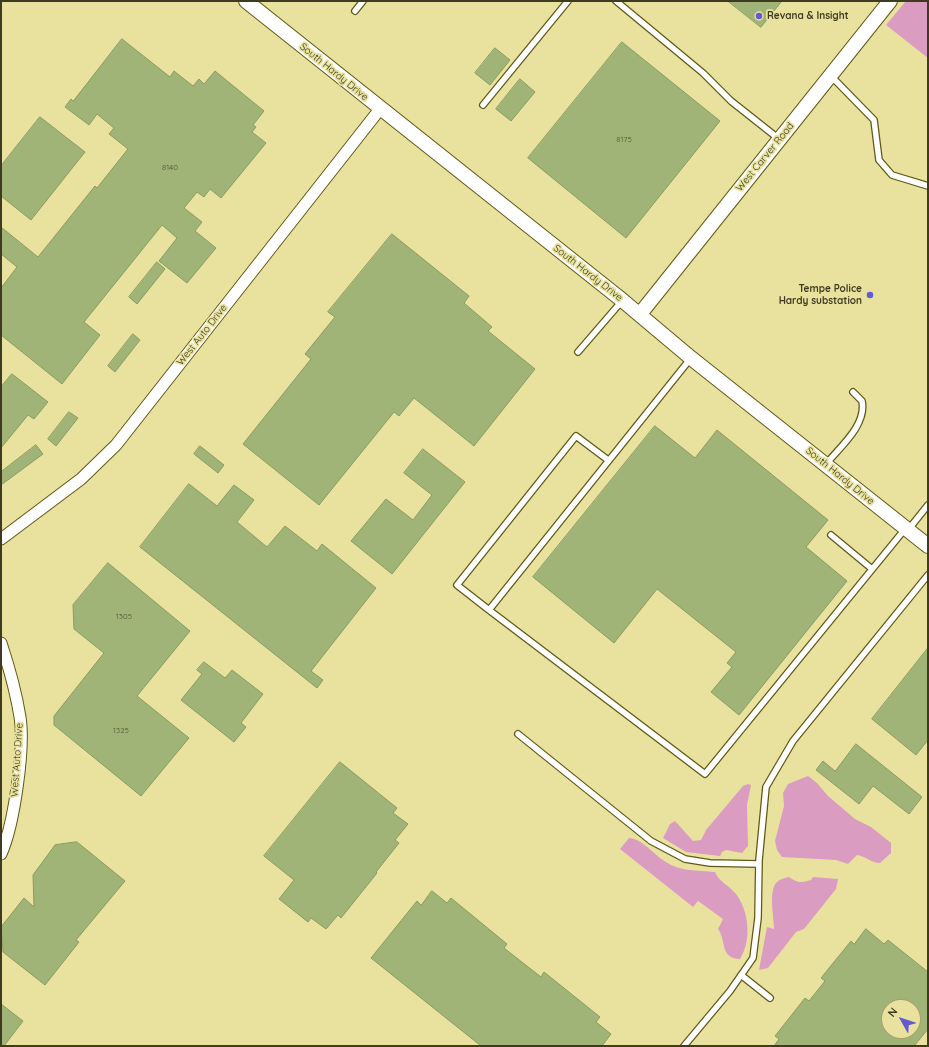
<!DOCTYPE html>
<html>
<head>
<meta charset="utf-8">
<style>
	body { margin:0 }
	#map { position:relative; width:929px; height:1047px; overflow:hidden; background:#e9e29f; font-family:Quicksand,sans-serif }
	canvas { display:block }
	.frame { position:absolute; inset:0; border:2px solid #3e3b20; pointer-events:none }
	.north { position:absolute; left:881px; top:999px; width:40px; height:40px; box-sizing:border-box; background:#e9e29f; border:1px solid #a59f6c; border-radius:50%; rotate:309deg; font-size:11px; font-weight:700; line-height:16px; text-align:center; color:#3e3b20 }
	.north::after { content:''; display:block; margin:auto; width:14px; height:18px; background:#6559d2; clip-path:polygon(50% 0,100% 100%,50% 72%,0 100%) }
</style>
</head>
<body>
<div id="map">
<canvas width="929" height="1047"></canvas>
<div class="frame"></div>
<div class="north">N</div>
</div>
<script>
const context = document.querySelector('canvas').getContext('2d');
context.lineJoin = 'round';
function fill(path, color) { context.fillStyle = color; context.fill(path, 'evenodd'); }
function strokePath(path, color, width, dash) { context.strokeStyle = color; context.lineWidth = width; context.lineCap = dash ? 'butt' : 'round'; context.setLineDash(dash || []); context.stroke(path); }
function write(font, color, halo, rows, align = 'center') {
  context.font = font + ' Quicksand,sans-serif'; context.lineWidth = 3.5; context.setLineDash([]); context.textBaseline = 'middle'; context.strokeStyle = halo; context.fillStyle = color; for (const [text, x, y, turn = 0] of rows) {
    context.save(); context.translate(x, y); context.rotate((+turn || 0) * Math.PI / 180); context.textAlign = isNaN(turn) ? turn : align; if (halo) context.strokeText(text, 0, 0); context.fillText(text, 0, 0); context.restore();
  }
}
const green = new Path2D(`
	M 906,1 L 928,1 L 928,58 L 886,25 Z
	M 808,776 L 817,783 L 828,796 L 855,819 L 871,827 L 891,843 L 891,853 L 880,863 C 871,863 866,856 857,855 L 848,864 L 836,860 L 782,857 L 777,850 L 775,841 L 784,806 L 783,793 L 788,784 Z
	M 748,784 L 751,785 L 747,805 L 748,846 L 742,853 L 726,850 L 722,852 L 720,856 L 686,852 L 663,838 L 670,824 L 675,821 L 693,841 L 701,840 L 706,830 L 743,786 Z
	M 629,838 C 643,839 654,855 666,862 C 681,872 697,870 715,872 C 719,882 729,885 736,894 C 749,911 752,940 740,959 C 719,958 727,941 718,929 L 723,919 L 698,901 L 693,907 L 620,849 Z
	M 789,877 C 797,883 802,883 811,880 L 813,877 L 838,879 L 836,889 L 804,929 L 796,932 L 768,968 L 759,970 L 767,927 L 774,929 C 774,917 768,890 777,882 C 780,879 785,878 789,877 Z`);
const building = new Path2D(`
	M 728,1 L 782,1 L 761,27 Z
	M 122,39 L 170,77 L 174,71 L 193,86 L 199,79 L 204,84 L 215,71 L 264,111 L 253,125 L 256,127 L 252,132 L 266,143 L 221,198 L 210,189 L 204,197 L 197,192 L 184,208 L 202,222 L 195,231 L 216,248 L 187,283 L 159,261 L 177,238 L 162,225 L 84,322 L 100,335 L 62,384 L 1,335 L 1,288 L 17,267 L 1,254 L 1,227 L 38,257 L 95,186 L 97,188 L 128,149 L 109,134 L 114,128 L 97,114 L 89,125 L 65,107 L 71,99 L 73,101 Z
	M 622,42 L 720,121 L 626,238 L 528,158 Z
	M 495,48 L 510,60 L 490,85 L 475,73 Z
	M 520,79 L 535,92 L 511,121 L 496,109 Z
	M 40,117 L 85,152 L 31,220 L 1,196 L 1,166 Z
	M 392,234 L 469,296 L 464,303 L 492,327 L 488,331 L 535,369 L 474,446 L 414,398 L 399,416 L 394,412 L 319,505 L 243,444 L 311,359 L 305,354 L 335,317 L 328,312 Z
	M 157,262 L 165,269 L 137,304 L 129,297 Z
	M 133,334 L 140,340 L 115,372 L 108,366 Z
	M 12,374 L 48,402 L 34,419 L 28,415 L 1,448 L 1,387 Z
	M 69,412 L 78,418 L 56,446 L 48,439 Z
	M 655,426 L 695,458 L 717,430 L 828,520 L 806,547 L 847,581 L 739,715 L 711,692 L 732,667 L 727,663 L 736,652 L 657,589 L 614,643 L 533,577 Z
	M 36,445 L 43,454 L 1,485 L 1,472 Z
	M 200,446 L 224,465 L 218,473 L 194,454 Z
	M 423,449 L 465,482 L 392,574 L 351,541 L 386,499 L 413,520 L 432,495 L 404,473 Z
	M 189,484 L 217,506 L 234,485 L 254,500 L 237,522 L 267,547 L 285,526 L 317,551 L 322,544 L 376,588 L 311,671 L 323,680 L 317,688 L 140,547 Z
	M 108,563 L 190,631 L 137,696 L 189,738 L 141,796 L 54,725 L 54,716 L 104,653 L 74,629 L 73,605 Z
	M 928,648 L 928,740 L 916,755 L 872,719 Z
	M 204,662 L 225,678 L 232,670 L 263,694 L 241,723 L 246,727 L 234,742 L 181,700 L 202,674 L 197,670 Z
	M 856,744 L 922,797 L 909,814 L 873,786 L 859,804 L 816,770 L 823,761 L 835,771 Z
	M 340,762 L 397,808 L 393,813 L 408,824 L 395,840 L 399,843 L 376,872 L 377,873 L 341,918 L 338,915 L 326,929 L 311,918 L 308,922 L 279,899 L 294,880 L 264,856 Z
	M 77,842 L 125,881 L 76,940 L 79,942 L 45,985 L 3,952 L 1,927 L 24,898 L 34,907 L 33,875 L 55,845 Z
	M 432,891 L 447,903 L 451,898 L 507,944 L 504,948 L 541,977 L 544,972 L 600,1017 L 596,1022 L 611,1034 L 602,1046 L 481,1046 L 371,958 L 417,901 L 421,905 Z
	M 866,929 L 884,944 L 888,940 L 928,972 L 928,1029 L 914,1046 L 774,1046 L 779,1039 L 775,1036 L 805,998 L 809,1001 L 825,981 L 821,978 L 851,941 L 854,944 ZM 889,1007 L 913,1007 L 913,1031 L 889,1031 Z
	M 1,1004 L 23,1021 L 4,1046 L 1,1046 Z`);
const service = new Path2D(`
	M 616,1 L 703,73 L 731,101 L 779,139
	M 355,11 L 363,1
	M 831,76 L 874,120 L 879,160 L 892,175 L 928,186
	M 483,105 L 568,1
	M 578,352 L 622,301
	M 691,358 L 489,610 L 705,774 L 905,529
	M 826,464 C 840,447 867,425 862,401 L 853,392
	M 908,530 L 928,505
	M 831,535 L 872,569
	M 489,610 L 457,585 L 576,436 L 608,460
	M 518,734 L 651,841 L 685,859 L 710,863 L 759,864
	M 741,975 L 770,998
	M 684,1046 L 730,991 L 753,958 L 758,918 L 759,860 L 766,787 L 793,741 L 928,575`);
const minor = new Path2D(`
	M 1,539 L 81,479 L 116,445 L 380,109
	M 1,643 C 9,667 16,692 20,717 C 25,748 14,825 1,854`);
const tertiary = new Path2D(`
	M 246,1 L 622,300 L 691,358 L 928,546
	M 640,314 L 890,1`);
const markers = [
	[759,16,4,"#6559d2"],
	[870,295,4,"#6559d2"]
];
const numberNames = [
	["8175",624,140],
	["8140",170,168],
	["1305",124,617],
	["1325",121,731]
];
const poiNames = [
	["Revana & Insight",767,16],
	["Tempe Police",862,289,"right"],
	["Hardy substation",862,301,"right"]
];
const streetNames = [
	["South Hardy Drive",334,72,39],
	["West Carver Road",765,157,-51],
	["South Hardy Drive",588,273,38],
	["West Auto Drive",202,335,-52],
	["South Hardy Drive",840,476,39],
	["West Auto Drive",17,760,-86]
];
fill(green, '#db9cc1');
fill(building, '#a0b477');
strokePath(building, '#899b5f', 1);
strokePath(service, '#605915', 8);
strokePath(minor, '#605915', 13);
strokePath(tertiary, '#605915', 16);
strokePath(service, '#fff', 5.5);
strokePath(minor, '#fff', 11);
strokePath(tertiary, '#fff', 14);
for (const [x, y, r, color] of markers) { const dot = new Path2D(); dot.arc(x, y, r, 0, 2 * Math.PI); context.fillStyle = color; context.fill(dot); strokePath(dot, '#e9e29f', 1.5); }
write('8px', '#565936', null, numberNames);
write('bold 10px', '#3e3b20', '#e9e29f', poiNames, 'left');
write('10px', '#3e3b20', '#e9e29f', streetNames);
</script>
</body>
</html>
